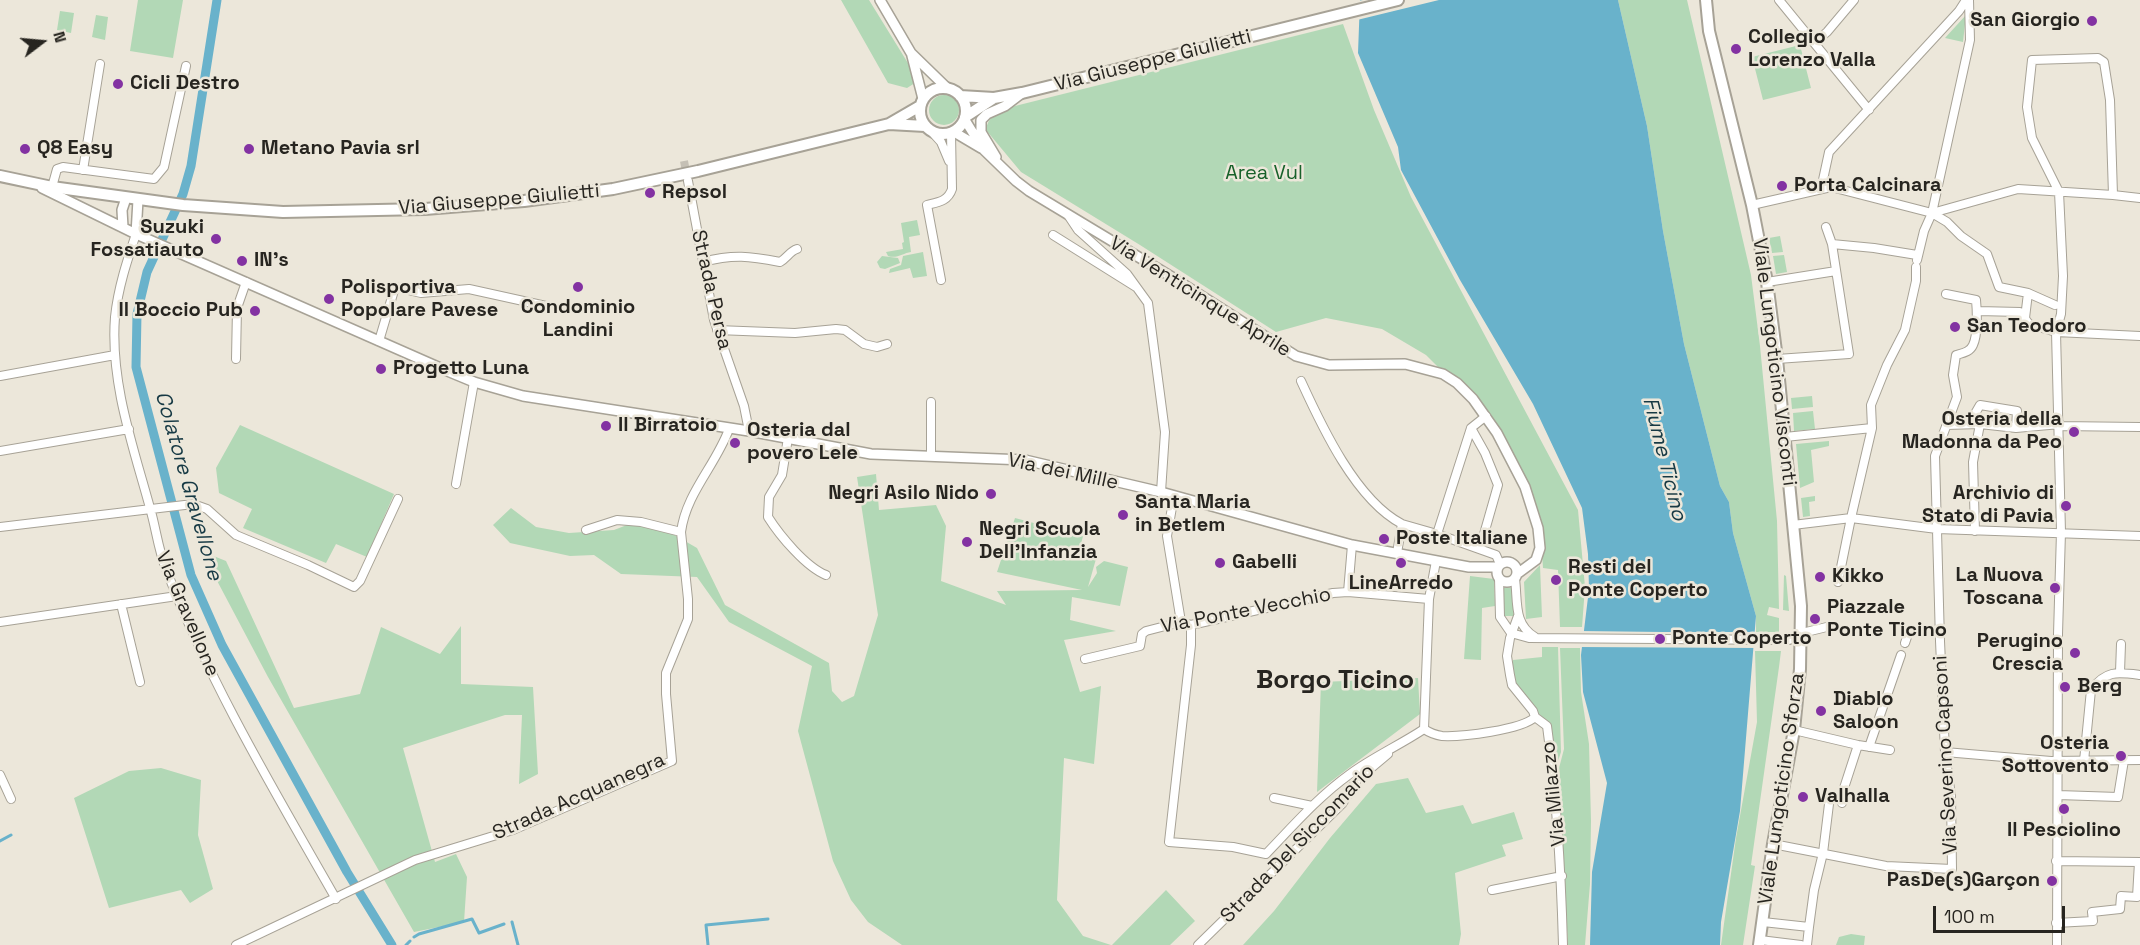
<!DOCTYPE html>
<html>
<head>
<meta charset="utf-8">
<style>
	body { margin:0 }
	#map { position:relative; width:2140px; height:945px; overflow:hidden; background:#ece7da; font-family:"Space Grotesk",sans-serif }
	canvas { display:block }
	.north { position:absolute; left:12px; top:12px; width:60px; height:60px; -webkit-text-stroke:4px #ece7da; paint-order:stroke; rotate:74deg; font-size:16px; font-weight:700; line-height:24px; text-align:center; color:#272520 }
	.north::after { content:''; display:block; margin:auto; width:21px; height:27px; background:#272520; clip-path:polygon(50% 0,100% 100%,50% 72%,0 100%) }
	.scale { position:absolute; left:1933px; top:906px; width:132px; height:27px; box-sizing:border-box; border:3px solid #272520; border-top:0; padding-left:8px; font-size:18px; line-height:21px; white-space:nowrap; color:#272520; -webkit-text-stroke:4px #ece7da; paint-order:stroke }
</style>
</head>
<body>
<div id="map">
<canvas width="2140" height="945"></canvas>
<div class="north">N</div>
<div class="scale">100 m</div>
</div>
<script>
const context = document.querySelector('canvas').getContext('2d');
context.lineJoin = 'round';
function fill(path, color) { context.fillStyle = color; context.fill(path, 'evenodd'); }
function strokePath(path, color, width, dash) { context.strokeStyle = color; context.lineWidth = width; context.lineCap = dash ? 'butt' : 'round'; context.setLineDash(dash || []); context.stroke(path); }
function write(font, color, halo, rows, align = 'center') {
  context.font = font + ' "Space Grotesk",sans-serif'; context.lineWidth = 5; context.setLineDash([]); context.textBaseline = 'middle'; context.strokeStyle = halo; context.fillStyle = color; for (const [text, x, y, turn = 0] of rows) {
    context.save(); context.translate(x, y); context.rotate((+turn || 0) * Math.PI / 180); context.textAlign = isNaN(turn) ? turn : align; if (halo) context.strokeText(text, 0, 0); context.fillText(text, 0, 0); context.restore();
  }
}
const green = new Path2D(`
	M 138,0 L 183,0 L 173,58 L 130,51 Z
	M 841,0 L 869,0 L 911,68 L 915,83 L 907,88 L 888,83 Z
	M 1618,0 L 1687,0 L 1751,275 L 1760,346 L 1777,521 L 1779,609 L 1769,607 L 1767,615 L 1779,618 L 1779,632 L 1756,632 L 1756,616 L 1733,533 L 1729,502 L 1720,486 L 1684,344 L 1663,231 L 1647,126 Z
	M 60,11 L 74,13 L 71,33 L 57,30 Z
	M 96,15 L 108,17 L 105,40 L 92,37 Z
	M 1966,15 L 1963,42 L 1945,38 Z
	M 1343,24 L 1374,110 L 1411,197 L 1578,510 L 1585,587 L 1582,627 L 1560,627 L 1558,570 L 1543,568 L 1540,526 L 1503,437 L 1477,397 L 1444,373 L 1426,355 L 1382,329 L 1326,318 L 1276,332 L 1140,245 L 1021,172 L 986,130 C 988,117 995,113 1007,108 Z
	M 1800,45 L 1811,88 L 1763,100 L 1752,57 Z
	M929 110a15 15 0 1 1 30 0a15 15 0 1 1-30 0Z
	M 917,220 L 920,235 L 909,237 L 911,252 C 903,253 897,259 888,256 L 886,252 L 903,249 L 902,243 L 904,242 L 901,223 Z
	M 1780,236 L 1783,252 L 1772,253 L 1769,238 Z
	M 923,252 L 927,276 L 913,278 L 910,268 L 889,273 L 890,269 L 901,265 L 903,256 Z
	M 1784,255 L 1787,272 L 1776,274 L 1773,256 Z
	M 882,256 L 898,258 L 900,263 L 885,269 L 880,268 L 877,262 Z
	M 1812,396 L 1813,407 L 1792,409 L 1791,398 Z
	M 1813,411 L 1815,429 L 1794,431 L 1793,413 Z
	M 240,425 L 394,494 L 367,557 L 336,544 L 326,563 L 243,528 L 252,509 L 219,493 L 216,468 Z
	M 1829,441 L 1829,446 L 1811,450 L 1814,482 L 1800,488 L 1796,444 Z
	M 876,474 L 879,510 L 936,505 L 946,526 L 941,581 L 1006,605 L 997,591 L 1082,590 L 997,572 L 1015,518 L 1083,536 L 1079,552 L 1096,559 L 1088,587 L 1097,573 L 1096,567 L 1104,561 L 1128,567 L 1120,606 L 1072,597 L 1070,620 L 1116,631 L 1064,640 L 1080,692 L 1101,686 L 1094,764 L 1064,758 L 1057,900 L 1083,936 L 1111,945 L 902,945 L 868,922 L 851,900 L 833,861 L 798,731 L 812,666 L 729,622 L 697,577 L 621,574 L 594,555 L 570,556 L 510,543 L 493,525 L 511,508 L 536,527 L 569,533 L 614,530 L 645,518 L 697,548 L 725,605 L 829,663 L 832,691 L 842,702 L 854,696 L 878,615 L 857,477 Z
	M 1815,496 L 1815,501 L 1809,502 L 1810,516 L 1803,517 L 1801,498 Z
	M 211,555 L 226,561 L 294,708 L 360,694 L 381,627 L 440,654 L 461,626 L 461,684 L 533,687 L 538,774 L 519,784 L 522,715 L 505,715 L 403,748 L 435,862 L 456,854 L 467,877 L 464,922 L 414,932 L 268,677 L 214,575 Z
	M 1540,565 L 1542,617 L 1526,619 L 1524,582 Z
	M 1784,575 L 1786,576 L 1789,611 L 1783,610 Z
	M 1470,576 L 1494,579 L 1495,606 L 1482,608 L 1481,660 L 1464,659 Z
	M 1503,588 L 1513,588 L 1514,616 L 1504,616 Z
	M 1542,647 L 1558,647 L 1561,752 L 1555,770 L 1548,723 L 1533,708 L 1514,684 L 1511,670 L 1513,660 L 1542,657 Z
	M 1560,648 L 1580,648 L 1581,692 L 1589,744 L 1591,821 L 1590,884 L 1585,945 L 1568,945 L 1558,772 L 1564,749 Z
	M 1755,651 L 1781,651 L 1779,667 L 1751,865 L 1755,866 L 1743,945 L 1721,945 L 1736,838 L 1757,722 Z
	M 1418,678 L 1420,714 L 1317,792 L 1321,682 Z
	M 161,768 L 201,780 L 198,835 L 213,889 L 190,903 L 181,890 L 109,908 L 74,798 L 129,771 Z
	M 1408,778 L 1426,813 L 1463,805 L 1472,824 L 1514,812 L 1523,839 L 1502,845 L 1506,856 L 1455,873 L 1461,934 L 1459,945 L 1243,945 L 1274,911 L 1330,838 L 1376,784 Z
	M 1166,890 L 1195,921 L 1170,945 L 1112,945 Z
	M 1851,934 L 1865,936 L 1864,945 L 1836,945 L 1839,937 Z`);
const water = new Path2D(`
	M 1360,0 L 1618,0 L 1647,126 L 1663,231 L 1684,344 L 1720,486 L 1729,502 L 1733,533 L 1756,616 L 1740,811 L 1721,922 L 1720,945 L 1590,945 L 1592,872 L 1607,783 L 1583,692 L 1581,655 L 1589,589 L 1588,554 L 1582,508 L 1533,404 L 1460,280 L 1401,170 L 1398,147 L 1358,53 Z`);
const pier = new Path2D(`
	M 1363,0 L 1439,0 L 1357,20 L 1357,1 Z
	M 1580,631 L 1663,632 L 1759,632 L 1757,648 L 1579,647 Z`);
const stream = new Path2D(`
	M 0,841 L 11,835
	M 512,922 L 518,945
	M 414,937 L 419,934 L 472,919 L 479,933 L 504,924
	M 406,945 L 410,941
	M 708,945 L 706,925 L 768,919`);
const canal = new Path2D(`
	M 217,0 L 191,166 L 183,194 L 147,272 L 137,314 L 136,367 L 191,575 L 222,645 L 347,872 L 392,945`);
const minorTunnel = new Path2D(`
	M 684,161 L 687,177`);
const minor = new Path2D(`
	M 1779,0 L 1869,110
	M 1814,43 L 1827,32 L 1854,0
	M 932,132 L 941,142 L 949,161
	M 83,170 L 100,64
	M 688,181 L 714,320 L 744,406 L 749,431
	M 52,187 L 57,169 L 63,167 L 154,179 L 164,167 L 186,66
	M 1821,189 L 1829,152 L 1959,11 L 1966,0
	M 1752,205 L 1831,187 L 1932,213 L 1947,222 L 1961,236 L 1987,254 L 1999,287 L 2028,293 L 2055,305
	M 1932,213 L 2018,189 L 2113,195 L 2140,198
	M 1068,215 L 1078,230 L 1127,274 L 1148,303 L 1165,432 L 1161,492
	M 136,234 C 127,261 118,288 115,317 C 110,382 133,446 150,508 C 156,528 158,549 166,569 C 210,684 275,792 336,899
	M 1053,235 L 1136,287
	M 1832,244 L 1874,248 L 1917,255
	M 1917,260 L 1924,231 L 1932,213 L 1970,40 L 1969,0
	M 702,262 C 734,254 749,256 780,262 C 787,258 790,251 797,249
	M 941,280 L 927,205 C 939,202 948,201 952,189 L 951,133
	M 1767,282 L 1836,271
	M 1978,311 L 2020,312 L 2029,324 L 2056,332 L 2140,336
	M 2025,318 L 2028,293
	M 717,330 L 795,333 L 836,329 L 845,330 L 864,344 L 877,347 L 887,344
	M 379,341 L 395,287 L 421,293 L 469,289 L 546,306
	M 236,359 L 237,308 L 246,282
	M 1777,359 L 1849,354 L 1832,244 L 1826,227
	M 0,376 L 115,355
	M 1301,381 C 1322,427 1356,500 1402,524
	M 931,402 L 931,456
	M 1969,424 L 1980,405 L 2017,411 L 2016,428
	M 1946,425 L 1980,424 L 2016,428 L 2060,424
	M 2059,426 L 2140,427
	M 1471,428 L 1485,453 L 1498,485 L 1480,548
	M 1785,437 L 1872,428
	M 788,438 L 782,475 L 769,497 L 768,517 C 780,536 806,567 826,575
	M 0,451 L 129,429
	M 456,484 L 474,382
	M 1174,496 L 1167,536 L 1181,622
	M 1793,525 L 1851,518 L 1937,529 L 2140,536
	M 0,527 L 193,504 L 207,509 L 236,535 L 308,565 L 354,587 L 360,581 L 398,499
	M 586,530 L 617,520 L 641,522 L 681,532
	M 1975,531 L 1973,462 L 1980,424
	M 1437,534 L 1471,428 L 1486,416
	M 1397,553 L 1402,524 L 1437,534 L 1496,555 L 1500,564
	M 1499,578 L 1500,617 L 1511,633 L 1529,638 L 1789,640 L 1802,633 L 1835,625
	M 1515,579 C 1518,601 1513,624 1535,637
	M 1838,582 L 1851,518 L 1872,428 L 1871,405 L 1887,365 L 1905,330 L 1916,281 L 1916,267
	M 1348,592 L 1352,545
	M 121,604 L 140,682
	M 1518,616 L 1510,638 L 1507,656 L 1510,675 L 1512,685 L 1533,711 L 1535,717 L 1547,726 C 1557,799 1561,871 1563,945
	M 0,622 L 177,596
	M 1191,625 L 1191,645 L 1169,842 L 1233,847 L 1266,854 C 1293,826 1318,797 1350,774 C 1373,757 1400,745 1424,729
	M 1905,643 L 1907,637
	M 1085,659 L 1140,646 L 1142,634 L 1146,631 L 1181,622 L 1191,625 L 1333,593 L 1348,592 L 1429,599
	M 2120,672 L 2121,644
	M 1424,729 L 1429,599 L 1436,561
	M 1424,729 C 1430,733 1435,735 1442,736 C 1461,737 1522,730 1535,717
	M 1794,730 L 1858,745 L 1890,750
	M 1869,747 L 1901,655
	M 1945,752 L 2051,761 L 2140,760
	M 2084,761 L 2091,690 C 2106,670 2117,672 2140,675
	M 0,775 L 11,799
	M 2058,795 L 2118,797 L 2124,760
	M 1274,798 L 1312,806
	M 1842,803 L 1844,788 L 1858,745
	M 1773,844 L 1886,866 L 1952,869 L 1951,796 L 1945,752 L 1940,641 L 1935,456 L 1957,397 L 1953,375 L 1956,355 C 1963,353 1970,352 1973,345 C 1978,335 1977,310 1976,300 L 1946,294
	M 2056,861 L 2140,862
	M 1492,890 L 1562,876
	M 1763,922 L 1809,927 L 1807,945
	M 2056,923 L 2093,921 L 2092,912 L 2120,909 L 2121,896 L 2137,897 L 2139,862
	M 1809,927 L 1814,890 L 1823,853 L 1829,804
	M 1760,940 L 1801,945
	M 236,945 L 415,860 L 513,830 L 672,761 L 666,694 L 666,673 L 688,619 L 688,599 L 681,532 C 686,493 716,465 729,429
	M 1198,945 L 1342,804 L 1357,780 L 1388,754
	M 2057,945 L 2058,634 L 2061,532 L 2056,332 L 2061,314 L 2063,276 L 2059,192 L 2032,138 L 2027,107 L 2032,60 L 2098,58 L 2104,62 L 2110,100 L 2113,195`);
const tertiary = new Path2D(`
	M 880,0 L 911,53 L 947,88
	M 912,56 L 923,99
	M 965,120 L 983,149 L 1016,181 L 1029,191 L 1175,279 L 1296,356 L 1329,365 L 1405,364 L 1443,374 L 1457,383 L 1473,399 L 1497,433 L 1525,487 L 1538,528 L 1540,548 L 1536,560 L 1517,574
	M 954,132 L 981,148
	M 996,157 L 981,132 L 981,120 L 987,114 L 1005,106 L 1022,93
	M 42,188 L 136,234 L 445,370 L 474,382 L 523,396 L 749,431 L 871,454 L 1025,460 L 1161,492 L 1352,545 L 1469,567 L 1498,567
	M 123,227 L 122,210 L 126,198
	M 136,234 L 138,200
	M1497 572a10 10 0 1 1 20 0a10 10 0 1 1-20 0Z`);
const secondary = new Path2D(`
	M 1706,0 L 1709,31 L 1752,205 L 1767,282 L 1777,359 L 1801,606 L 1800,669 L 1794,730 L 1773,844 L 1759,945
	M920 111a23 23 0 1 1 46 0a23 23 0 1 1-46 0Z
	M 960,96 L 994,98 L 1022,93 L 1398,0
	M 965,117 L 994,98
	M 889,124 L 920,106
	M 0,176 L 52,187 L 183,205 L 283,212 L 425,209 L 524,201 L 613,189 L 698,171 L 889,124 L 925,126`);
const markers = [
	[2092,21,6,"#8332a2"],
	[1736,49,6,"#8332a2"],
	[118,84,6,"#8332a2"],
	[25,149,6,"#8332a2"],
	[249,149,6,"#8332a2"],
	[1782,186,6,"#8332a2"],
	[650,193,6,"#8332a2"],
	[216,239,6,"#8332a2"],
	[242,261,6,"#8332a2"],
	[578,287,6,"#8332a2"],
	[329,299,6,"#8332a2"],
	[255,311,6,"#8332a2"],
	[1955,327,6,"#8332a2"],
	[381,369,6,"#8332a2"],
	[606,426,6,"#8332a2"],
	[2074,432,6,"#8332a2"],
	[735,443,6,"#8332a2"],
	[991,494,6,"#8332a2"],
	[2066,506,6,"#8332a2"],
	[1123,515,6,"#8332a2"],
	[1384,539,6,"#8332a2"],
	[967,542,6,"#8332a2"],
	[1220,563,6,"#8332a2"],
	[1401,563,6,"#8332a2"],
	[1820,577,6,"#8332a2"],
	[1556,580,6,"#8332a2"],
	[2055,588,6,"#8332a2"],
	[1815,619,6,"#8332a2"],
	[1660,639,6,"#8332a2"],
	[2075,653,6,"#8332a2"],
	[2065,687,6,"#8332a2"],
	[1821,711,6,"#8332a2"],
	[2121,756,6,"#8332a2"],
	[1803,797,6,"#8332a2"],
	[2064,809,6,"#8332a2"],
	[2052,881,6,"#8332a2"]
];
const poiNames = [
	["San Giorgio",2080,21,"right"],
	["Collegio",1748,38],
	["Lorenzo Valla",1748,61],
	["Cicli Destro",130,84],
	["Q8 Easy",37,149],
	["Metano Pavia srl",261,149],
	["Porta Calcinara",1794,186],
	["Repsol",662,193],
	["Suzuki",204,228,"right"],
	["Fossatiauto",204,251,"right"],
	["IN's",254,261],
	["Polisportiva",341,288],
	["Popolare Pavese",341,311],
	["Condominio",578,308,"center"],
	["Landini",578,331,"center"],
	["Il Boccio Pub",243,311,"right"],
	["San Teodoro",1967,327],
	["Progetto Luna",393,369],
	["Osteria della",2062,420,"right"],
	["Madonna da Peo",2062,443,"right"],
	["Il Birratoio",618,426],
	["Osteria dal",747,431],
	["povero Lele",747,454],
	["Negri Asilo Nido",979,494,"right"],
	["Archivio di",2054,494,"right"],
	["Stato di Pavia",2054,517,"right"],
	["Santa Maria",1135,503],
	["in Betlem",1135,526],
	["Negri Scuola",979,530],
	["Dell'Infanzia",979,553],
	["Poste Italiane",1396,539],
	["Gabelli",1232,563],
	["Resti del",1568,568],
	["Ponte Coperto",1568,591],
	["La Nuova",2043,576,"right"],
	["Toscana",2043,599,"right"],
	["Kikko",1832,577],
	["LineArredo",1401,584,"center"],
	["Piazzale",1827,608],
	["Ponte Ticino",1827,631],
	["Ponte Coperto",1672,639],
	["Perugino",2063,642,"right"],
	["Crescia",2063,665,"right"],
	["Berg",2077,687],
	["Diablo",1833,700],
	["Saloon",1833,723],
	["Osteria",2109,744,"right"],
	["Sottovento",2109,767,"right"],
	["Valhalla",1815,797],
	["Il Pesciolino",2064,831,"center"],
	["PasDe(s)Garçon",2040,881,"right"]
];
const streetNames = [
	["Via Giuseppe Giulietti",1153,61,-14],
	["Via Giuseppe Giulietti",499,200,-5],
	["Strada Persa",711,290,77],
	["Via Venticinque Aprile",1200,297,32],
	["Viale Lungoticino Visconti",1774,362,83],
	["Via dei Mille",1063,472,12],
	["Via Ponte Vecchio",1246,611,-11],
	["Via Gravellone",187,614,67],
	["Via Severino Capsoni",1946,755,-93],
	["Viale Lungoticino Sforza",1782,789,-82],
	["Via Milazzo",1554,794,-96],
	["Strada Acquanegra",579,797,-24],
	["Strada Del Siccomario",1298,844,-46]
];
const parkNames = [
	["Area Vul",1264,174]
];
const waterNames = [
	["Fiume Ticino",1664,459,76],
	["Colatore Gravellone",188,486,74]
];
const districtNames = [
	["Borgo Ticino",1335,681]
];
fill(green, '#b2d8b6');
fill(water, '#69b2cb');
fill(pier, '#ece7da');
strokePath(stream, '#69b2cb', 3);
strokePath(canal, '#69b2cb', 9);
strokePath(minorTunnel, '#c5c0b5', 8, [8, 4]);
strokePath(minor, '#a7a296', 10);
strokePath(tertiary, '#a7a296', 12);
strokePath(secondary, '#a7a296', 14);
strokePath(minor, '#fff', 8);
strokePath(tertiary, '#fff', 9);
strokePath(secondary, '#fff', 10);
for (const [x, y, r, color] of markers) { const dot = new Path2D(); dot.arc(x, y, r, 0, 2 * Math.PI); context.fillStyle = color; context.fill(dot); strokePath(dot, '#ece7da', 2); }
write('bold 20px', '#272520', '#ece7da', poiNames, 'left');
write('20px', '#272520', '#ece7da', streetNames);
write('20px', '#18612a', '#ece7da', parkNames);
write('italic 21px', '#163944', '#ece7da', waterNames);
write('bold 26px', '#272520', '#ece7da', districtNames);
</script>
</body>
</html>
